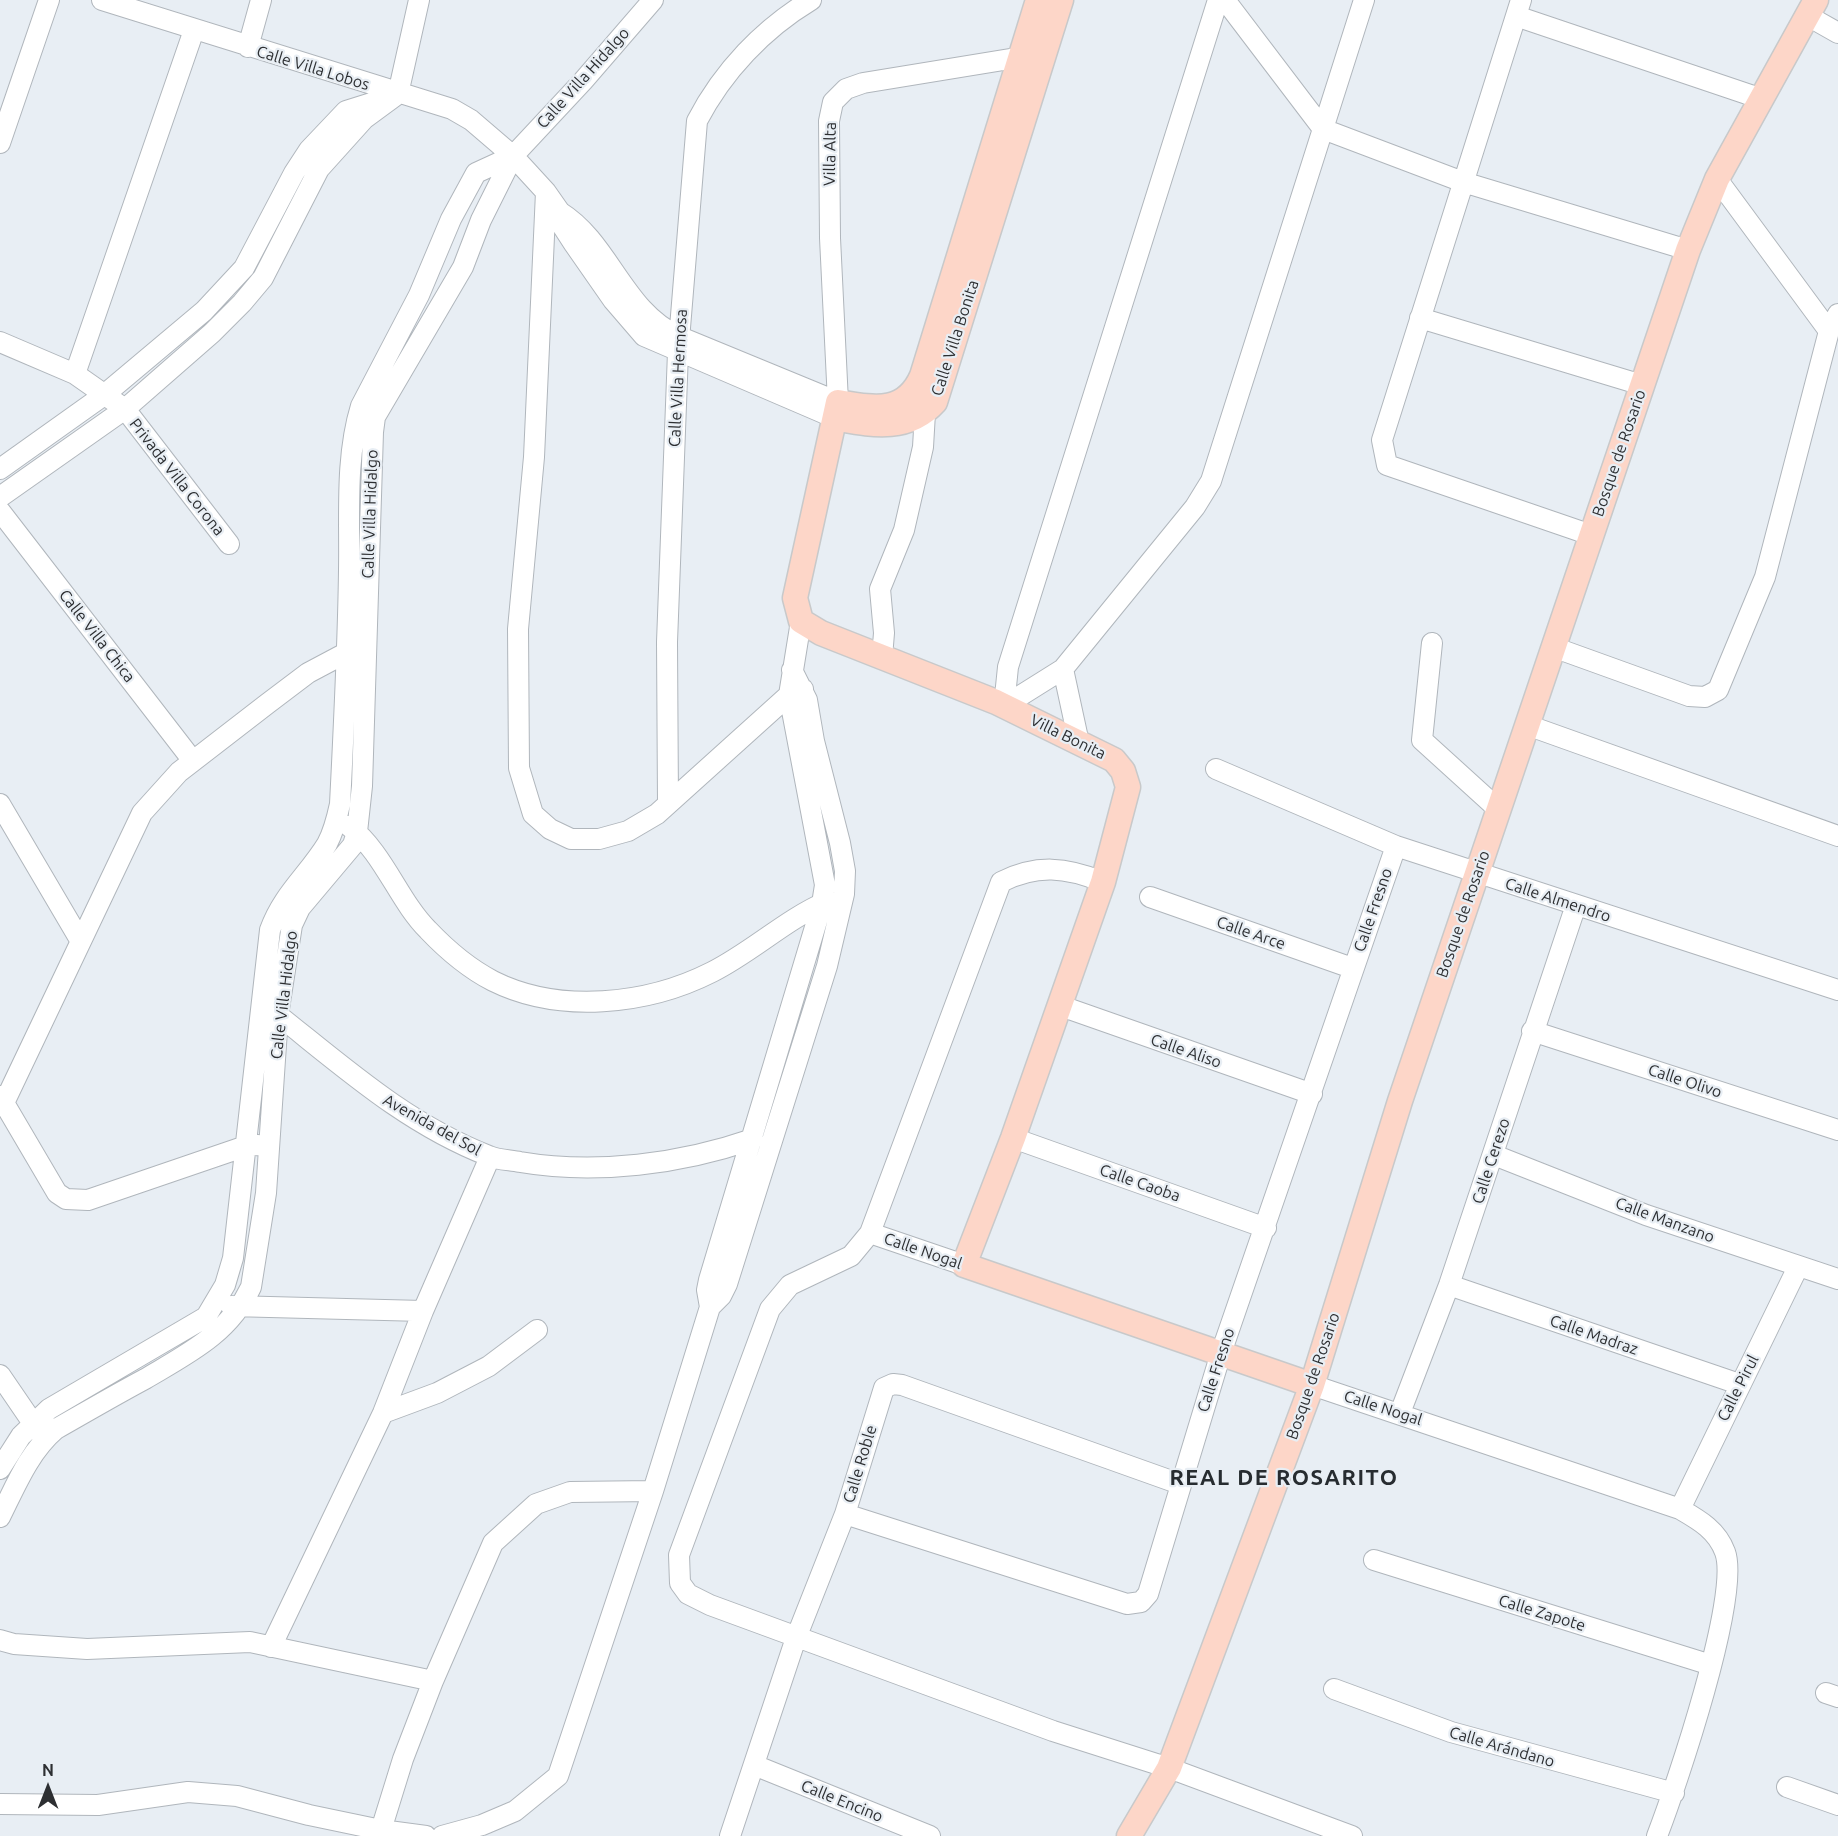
<!DOCTYPE html>
<html>
<head>
<meta charset="utf-8">
<style>
	body { margin:0 }
	#map { position:relative; width:1838px; height:1836px; overflow:hidden; background:#e8eef4; font-family:Ubuntu,sans-serif }
	canvas { display:block }
	.north { position:absolute; left:18px; top:1758px; width:60px; height:60px; -webkit-text-stroke:4px #e8eef4; paint-order:stroke; rotate:0deg; font-size:16px; font-weight:700; line-height:24px; text-align:center; color:#2d2f32 }
	.north::after { content:''; display:block; margin:auto; width:21px; height:27px; background:#2d2f32; clip-path:polygon(50% 0,100% 100%,50% 72%,0 100%) }
</style>
</head>
<body>
<div id="map">
<canvas width="1838" height="1836"></canvas>
<div class="north">N</div>
</div>
<script>
const context = document.querySelector('canvas').getContext('2d');
context.lineJoin = 'round';
function strokePath(path, color, width, dash) { context.strokeStyle = color; context.lineWidth = width; context.lineCap = dash ? 'butt' : 'round'; context.setLineDash(dash || []); context.stroke(path); }
function write(font, color, halo, rows, align = 'center') {
  context.font = font + ' Ubuntu,sans-serif'; context.lineWidth = 4.5; context.setLineDash([]); context.textBaseline = 'middle'; context.strokeStyle = halo; context.fillStyle = color; for (const [text, x, y, turn = 0] of rows) {
    context.save(); context.translate(x, y); context.rotate((+turn || 0) * Math.PI / 180); context.textAlign = isNaN(turn) ? turn : align; if (halo) context.strokeText(text, 0, 0); context.fillText(text, 0, 0); context.restore();
  }
}
const minor = new Path2D(`
	M 102,0 L 452,109 L 471,120 L 513,156 L 546,192 L 560,212 L 563,227 L 574,244 L 613,300 L 644,336 L 835,418
	M 1225,0 L 1323,129 L 1463,182 L 1688,250
	M 1521,0 L 1382,440 L 1387,465 L 1591,535
	M 1516,16 L 1762,99
	M 1808,16 L 1838,33
	M 248,47 L 261,0
	M 398,94 L 419,0
	M 0,143 L 49,0
	M 1717,179 L 1829,331
	M 546,192 L 534,457 L 518,629 L 519,768 L 533,814 L 550,829 L 571,839 L 599,839 L 628,831 L 657,814 L 789,695 L 803,689
	M 560,212 C 610,243 623,312 680,337 L 838,402 L 830,238 L 829,121 L 833,102 L 846,89 L 863,83 L 1022,57
	M 1420,318 L 1642,385
	M 0,342 L 75,374 L 125,409 L 229,544
	M 75,374 L 194,30
	M 0,469 L 104,395 L 204,311 L 244,268 L 294,173 L 309,150 L 346,111 L 381,100
	M 0,497 L 125,409 L 212,333 L 242,303 L 263,278 L 319,169 L 364,119 L 398,94
	M 0,511 L 193,761
	M 1432,643 L 1422,740 L 1498,809
	M 1553,647 L 1689,696 L 1705,697 L 1718,690 L 1765,577 L 1829,331 L 1838,314
	M 882,657 L 884,633 L 880,589 L 904,530 L 923,447 L 925,413 L 914,404
	M 1063,669 L 1079,743
	M 1004,706 L 1063,669 L 1195,507 L 1211,481 L 1364,0
	M 1004,706 L 1008,667 L 1218,0
	M 1527,725 L 1838,836
	M 1216,769 L 1396,846 L 1838,990
	M 0,804 L 80,940
	M 668,804 L 667,642 L 678,352 L 697,121 C 723,71 763,29 811,0
	M 349,826 C 384,853 398,900 428,930 C 447,950 468,968 493,981 C 559,1014 647,1005 712,972 C 752,952 786,919 828,901
	M 1103,882 C 1066,867 1037,864 1001,882 L 870,1233 L 851,1256 L 790,1285 L 770,1309 L 679,1555 L 680,1583 L 688,1594 L 710,1605 L 1053,1731 L 1169,1768 L 1352,1836
	M 1150,897 L 1352,968
	M 1061,1006 L 1312,1094
	M 278,1015 C 346,1069 407,1124 489,1156 C 498,1160 510,1160 520,1162 C 596,1175 681,1164 753,1139
	M 1532,1031 L 1838,1130
	M 0,1096 L 57,1193 L 66,1199 L 88,1200 L 246,1146 L 258,1145
	M 4,1103 L 142,813 L 179,772 L 267,704 L 308,673 L 357,647
	M 1013,1138 L 1266,1228
	M 1494,1155 L 1646,1215 L 1838,1279
	M 870,1233 L 964,1265
	M 1449,1285 L 1739,1384
	M 231,1306 L 423,1311
	M 710,1307 L 707,1290 L 709,1280 L 822,904 L 825,885 L 789,695 L 801,621
	M 0,1375 L 39,1432
	M 1312,1385 L 1680,1509 C 1699,1520 1717,1530 1725,1552 C 1741,1595 1676,1787 1657,1836
	M 383,1413 L 437,1393 L 489,1366 L 537,1330
	M 1400,1413 L 1449,1285 L 1576,905
	M 0,1469 L 21,1436 L 49,1409 L 206,1317 L 225,1285 L 233,1258 L 270,930 C 283,894 308,875 327,844 C 334,831 337,818 340,804 C 344,726 348,648 349,570 C 350,516 345,458 361,406 L 419,295 L 451,219 L 476,173 L 513,156
	M 1680,1509 L 1798,1267
	M 845,1514 L 1127,1604 L 1141,1602 L 1148,1594 L 1221,1353 L 1396,846
	M 0,1517 C 16,1485 29,1452 56,1429 C 86,1412 115,1395 145,1379 C 187,1354 229,1334 251,1287 L 266,1193 L 278,1015 L 292,925 L 300,908 L 353,845 L 357,832 L 362,786 L 373,432 L 375,417 L 463,267 L 481,220 L 513,156 L 583,81 L 653,0
	M 1374,1560 L 1711,1665
	M 0,1640 L 14,1644 L 87,1649 L 250,1642 L 433,1681
	M 271,1647 L 383,1413 L 423,1311 L 490,1157
	M 1334,1689 L 1451,1732 L 1674,1793
	M 1826,1693 L 1838,1697
	M 754,1765 L 930,1836
	M 1787,1787 L 1838,1805
	M 0,1804 L 98,1805 L 188,1792 L 237,1796 L 309,1815 L 381,1830 L 426,1836
	M 381,1830 L 403,1759 L 433,1681 L 493,1543 L 536,1504 L 570,1492 L 653,1491 L 710,1307 L 721,1296 L 727,1284 L 827,966 L 844,894 L 845,871 L 840,843 L 814,741 L 807,700 L 792,670
	M 442,1836 L 482,1825 L 515,1811 L 558,1776 L 653,1491
	M 730,1836 L 796,1638 L 845,1514 L 884,1388 L 893,1384 L 902,1385 L 1180,1484`);
const major = new Path2D(`
	M 1038,0 L 922,376 C 905,415 874,408 838,402 L 795,598 L 801,621 L 821,633 L 996,702 L 1114,760 L 1123,771 L 1128,787 L 1103,882 L 1013,1138 L 964,1265 L 1312,1385
	M 838,419 C 873,425 908,432 935,402 L 1061,0
	M 1129,1836 L 1169,1768 L 1312,1385 L 1400,1101 L 1688,250 L 1717,179 L 1816,0`);
const streetNames = [
	["Calle Villa Lobos",313,68,17],
	["Calle Villa Hidalgo",583,78,-48],
	["Villa Alta",830,154,-89],
	["Calle Villa Bonita",955,338,-72],
	["Calle Villa Hermosa",678,378,-87],
	["Bosque de Rosario",1619,453,-71],
	["Privada Villa Corona",177,477,52],
	["Calle Villa Hidalgo",370,514,-88],
	["Calle Villa Chica",97,636,52],
	["Villa Bonita",1068,737,26],
	["Calle Almendro",1558,900,18],
	["Calle Fresno",1373,910,-71],
	["Bosque de Rosario",1463,914,-71],
	["Calle Arce",1251,933,19],
	["Calle Villa Hidalgo",284,995,-83],
	["Calle Aliso",1186,1051,19],
	["Calle Olivo",1685,1081,18],
	["Avenida del Sol",432,1125,29],
	["Calle Cerezo",1491,1161,-72],
	["Calle Caoba",1140,1183,19],
	["Calle Manzano",1665,1220,20],
	["Calle Nogal",923,1251,19],
	["Calle Madraz",1594,1335,19],
	["Calle Fresno",1216,1370,-72],
	["Bosque de Rosario",1313,1376,-71],
	["Calle Pirul",1738,1388,-63],
	["Calle Nogal",1383,1408,18],
	["Calle Roble",860,1464,-73],
	["Calle Zapote",1542,1613,17],
	["Calle Arándano",1502,1747,16],
	["Calle Encino",842,1801,22]
];
const districtNames = [
	["REAL DE ROSARITO",1284,1478]
];
strokePath(minor, '#b0b6bc', 22);
strokePath(major, '#c8c9ca', 27);
strokePath(minor, '#fff', 20);
strokePath(major, '#fdd6c8', 24);
write('16px', '#2d2f32', '#e8eef4', streetNames);
context.letterSpacing = '1.5px';
write('bold 22px', '#272c30', '#e8eef4', districtNames);
context.letterSpacing = '0px';
</script>
</body>
</html>
